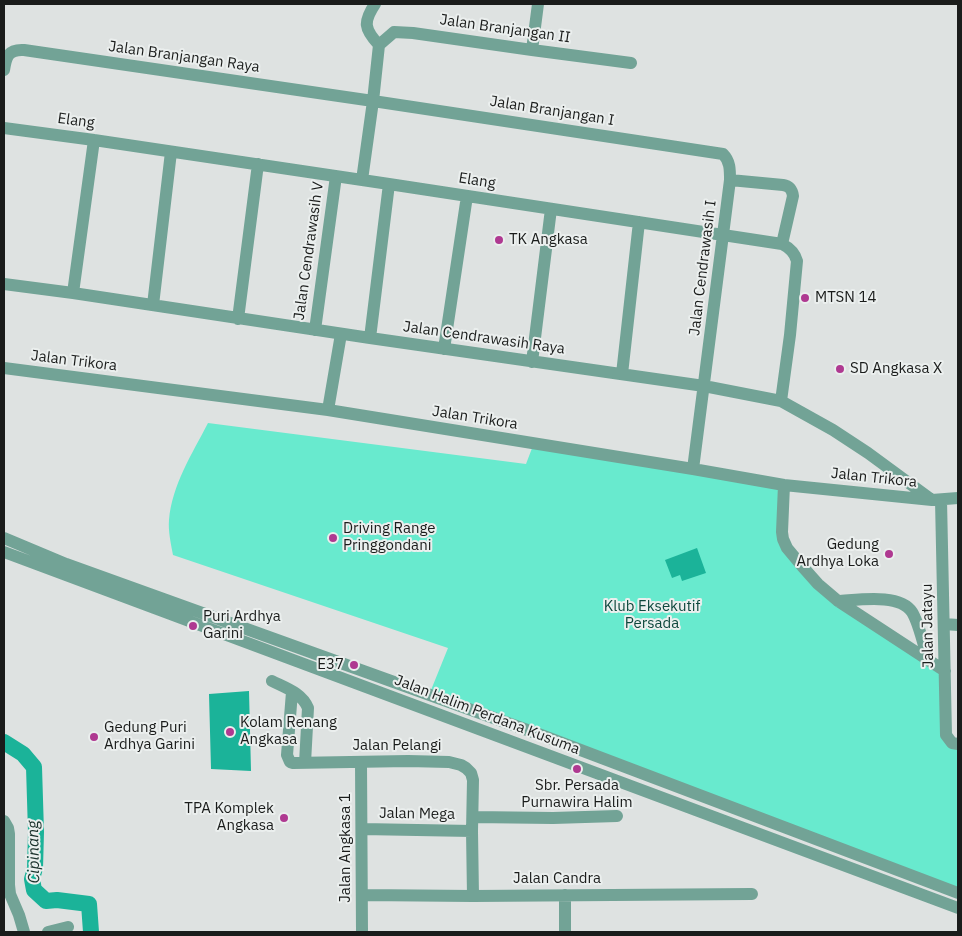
<!DOCTYPE html>
<html>
<head>
<meta charset="utf-8">
<style>
	body { margin:0 }
	#map { position:relative; width:962px; height:936px; overflow:hidden; background:#dee2e1; font-family:"IBM Plex Sans",sans-serif }
	canvas { display:block }
	.frame { position:absolute; inset:0; border:5px solid #1a1c1b; pointer-events:none }
</style>
</head>
<body>
<div id="map">
<canvas width="962" height="936"></canvas>
<div class="frame"></div>
</div>
<script>
const context = document.querySelector('canvas').getContext('2d');
context.lineJoin = 'round';
function fill(path, color) { context.fillStyle = color; context.fill(path, 'evenodd'); }
function strokePath(path, color, width, dash) { context.strokeStyle = color; context.lineWidth = width; context.lineCap = dash ? 'butt' : 'round'; context.setLineDash(dash || []); context.stroke(path); }
function write(font, color, halo, rows, align = 'center') {
  context.font = font + ' "IBM Plex Sans",sans-serif'; context.lineWidth = 4; context.setLineDash([]); context.textBaseline = 'middle'; context.strokeStyle = halo; context.fillStyle = color; for (const [text, x, y, turn = 0] of rows) {
    context.save(); context.translate(x, y); context.rotate((+turn || 0) * Math.PI / 180); context.textAlign = isNaN(turn) ? turn : align; if (halo) context.strokeText(text, 0, 0); context.fillText(text, 0, 0); context.restore();
  }
}
const green = new Path2D(`
	M 208,423 L 526,464 L 534,443 L 784,485 L 783,539 L 818,584 L 945,671 L 946,735 L 958,744 L 958,893 L 429,695 L 448,648 L 173,555 C 171,544 168,531 169,520 C 172,485 192,454 208,423 Z`);
const water = new Path2D(`
	M 697,548 L 706,573 L 682,581 L 680,575 L 672,578 L 665,560 Z
	M 249,691 L 251,771 L 211,769 L 209,694 Z`);
const river = new Path2D(`
	M 4,742 L 23,754 L 34,767 L 36,832 L 35,868 L 32,879 L 34,890 L 46,901 L 57,900 L 89,904 L 91,932`);
const minor = new Path2D(`
	M 375,4 C 363,22 364,29 379,45
	M 379,45 L 394,32 L 413,33 L 532,50 L 631,63
	M 532,50 L 538,4
	M 4,70 C 6,57 8,49 24,50 L 373,101 L 723,154 C 730,161 730,169 730,180 L 693,469
	M 4,128 L 94,140 L 389,184 L 782,244 C 790,248 795,253 797,261 L 790,335 L 781,401
	M 362,180 L 373,101 L 379,45
	M 730,180 L 783,185 C 789,186 792,189 793,196 L 782,244
	M 4,284 L 73,293 L 370,338 L 704,386 L 781,401 L 833,430 L 868,453 L 932,500
	M 73,293 L 94,140
	M 153,305 L 171,152
	M 238,319 L 258,164
	M 315,330 L 336,176
	M 370,338 L 389,184
	M 444,349 L 467,196
	M 532,362 L 551,209
	M 4,368 L 328,410 L 693,469 L 784,485 L 932,500 L 958,498
	M 622,374 L 639,222
	M 328,410 L 341,334
	M 784,485 L 782,532 L 783,539 L 787,548 L 802,566 L 818,584 L 838,601 L 945,671
	M 941,500 L 946,735 L 952,743 L 958,744
	M 4,538 L 66,564 L 541,735 L 958,893
	M 4,552 L 958,908
	M 838,601 C 858,600 900,593 912,612 C 919,623 924,647 928,660
	M 944,624 L 958,625
	M 272,681 C 286,688 302,693 308,708 L 305,763
	M 292,692 L 287,755 L 290,762 L 293,763 L 408,761 L 449,762 L 461,765 L 466,768 L 471,773 L 473,780 L 472,831 L 473,896
	M 361,763 L 362,932
	M 473,817 L 553,818 L 617,816
	M 4,821 L 8,828 L 9,834 L 9,885 L 10,894 L 19,915 L 24,932
	M 362,829 L 472,831
	M 362,895 L 473,896 L 752,894
	M 48,932 L 68,927
	M 565,932 L 565,895`);
const markers = [
	[499,240,5,"#af3991"],
	[805,298,5,"#af3991"],
	[840,369,5,"#af3991"],
	[333,538,5,"#af3991"],
	[889,554,5,"#af3991"],
	[193,626,5,"#af3991"],
	[354,665,5,"#af3991"],
	[230,732,5,"#af3991"],
	[94,737,5,"#af3991"],
	[577,769,5,"#af3991"],
	[284,818,5,"#af3991"]
];
const streetNames = [
	["Jalan Branjangan II",505,29,8],
	["Jalan Branjangan Raya",184,57,8],
	["Jalan Branjangan I",552,111,9],
	["Elang",76,121,8],
	["Elang",477,181,9],
	["Jalan Cendrawasih V",309,251,-82],
	["Jalan Cendrawasih I",703,268,-83],
	["Jalan Cendrawasih Raya",484,338,8],
	["Jalan Trikora",74,361,7],
	["Jalan Trikora",475,418,9],
	["Jalan Trikora",874,478,6],
	["Jalan Jatayu",928,626,-91],
	["Jalan Halim Perdana Kusuma",487,715,21],
	["Jalan Pelangi",397,746],
	["Jalan Mega",417,814,1],
	["Jalan Angkasa 1",346,848,-90],
	["Jalan Candra",557,879]
];
const poiNames = [
	["TK Angkasa",509,240],
	["MTSN 14",815,298],
	["SD Angkasa X",850,369],
	["Driving Range",343,529],
	["Pringgondani",343,546],
	["Gedung",879,545,"right"],
	["Ardhya Loka",879,562,"right"],
	["Puri Ardhya",203,617],
	["Garini",203,634],
	["E37",344,665,"right"],
	["Kolam Renang",240,723],
	["Angkasa",240,740],
	["Gedung Puri",104,728],
	["Ardhya Garini",104,745],
	["Sbr. Persada",577,786,"center"],
	["Purnawira Halim",577,803,"center"],
	["TPA Komplek",274,809,"right"],
	["Angkasa",274,826,"right"]
];
const parkNames = [
	["Klub Eksekutif",652,607],
	["Persada",652,624]
];
const waterNames = [
	["Cipinang",34,852,-91]
];
fill(green, '#68eace');
fill(water, '#1bb399');
strokePath(river, '#1bb399', 16);
strokePath(minor, '#72a396', 12);
for (const [x, y, r, color] of markers) { const dot = new Path2D(); dot.arc(x, y, r, 0, 2 * Math.PI); context.fillStyle = color; context.fill(dot); strokePath(dot, '#ebefee', 2); }
write('15px', '#1a1c1b', '#ebefee', streetNames);
write('15px', '#1a1c1b', '#ebefee', poiNames, 'left');
write('15px', '#0d483d', '#ebefee', parkNames);
write('italic 16px', '#1b322c', '#ebefee', waterNames);
</script>
</body>
</html>
